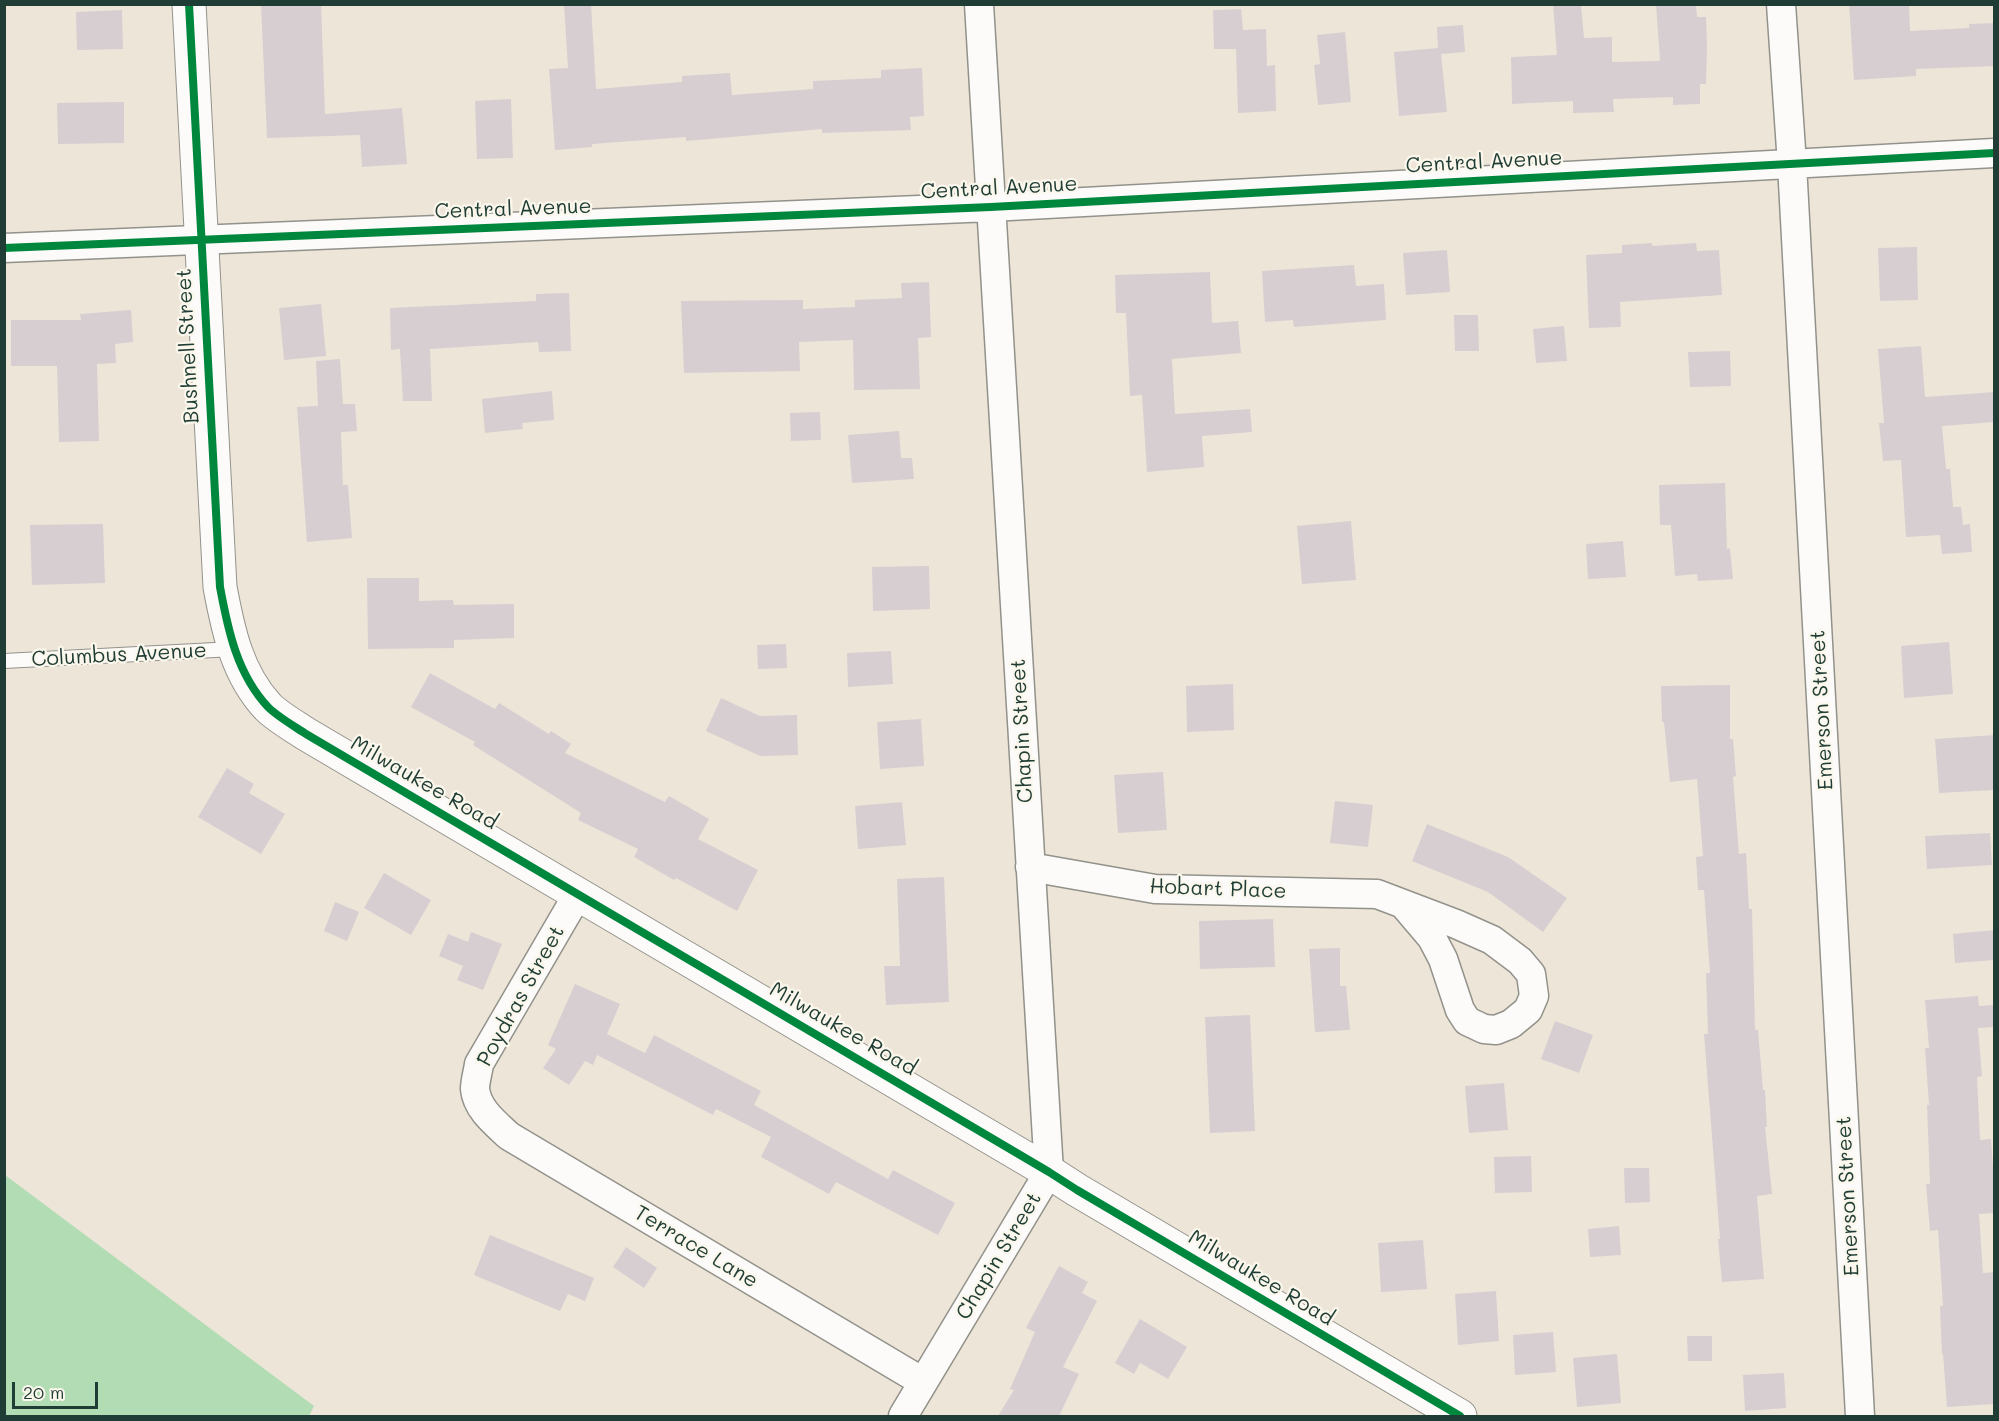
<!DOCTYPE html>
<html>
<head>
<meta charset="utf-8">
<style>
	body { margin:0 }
	#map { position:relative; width:1999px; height:1421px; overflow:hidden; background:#eee5d9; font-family:Mali,sans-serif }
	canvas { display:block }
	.frame { position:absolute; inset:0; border:6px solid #1f3d34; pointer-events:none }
	.scale { position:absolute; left:12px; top:1382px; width:86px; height:27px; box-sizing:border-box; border:3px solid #1f3d34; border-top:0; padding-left:8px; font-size:18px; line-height:21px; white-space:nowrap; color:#1f3d34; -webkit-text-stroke:4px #fbf7ec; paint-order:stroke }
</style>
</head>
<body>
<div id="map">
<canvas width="1999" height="1421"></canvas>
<div class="frame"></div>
<div class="scale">20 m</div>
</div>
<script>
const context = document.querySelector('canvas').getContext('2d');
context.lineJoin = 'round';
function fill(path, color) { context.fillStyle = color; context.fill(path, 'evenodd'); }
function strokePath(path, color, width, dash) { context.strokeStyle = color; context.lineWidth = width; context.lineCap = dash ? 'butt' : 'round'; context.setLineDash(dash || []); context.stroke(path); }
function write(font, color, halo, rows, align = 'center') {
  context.font = font + ' Mali,sans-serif'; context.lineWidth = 4.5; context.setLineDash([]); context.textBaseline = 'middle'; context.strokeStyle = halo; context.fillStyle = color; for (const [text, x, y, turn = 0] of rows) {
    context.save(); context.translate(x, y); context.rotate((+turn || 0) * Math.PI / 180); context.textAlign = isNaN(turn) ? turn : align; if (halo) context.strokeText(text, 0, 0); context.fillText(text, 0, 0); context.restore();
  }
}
const green = new Path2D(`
	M 5,1175 L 314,1406 L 309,1416 L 5,1416 Z`);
const building = new Path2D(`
	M 261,4 L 321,4 L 325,114 L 402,108 L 407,164 L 362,167 L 360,135 L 267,138 Z
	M 564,4 L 591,4 L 596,89 L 682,82 L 682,76 L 730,73 L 732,95 L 813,89 L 813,81 L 881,78 L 881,70 L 922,68 L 924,116 L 910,117 L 911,130 L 822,133 L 822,129 L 686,141 L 686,137 L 592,144 L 592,147 L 555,150 L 549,69 L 568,68 Z
	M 1553,4 L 1581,4 L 1584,38 L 1612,37 L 1612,62 L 1660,61 L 1656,4 L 1696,4 L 1697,17 L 1706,17 L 1707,44 L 1706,84 L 1700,84 L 1700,104 L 1673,105 L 1673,97 L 1613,99 L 1614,112 L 1573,113 L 1573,101 L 1512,104 L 1511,57 L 1557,55 Z
	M 1849,4 L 1909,4 L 1910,31 L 1969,28 L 1969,24 L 1995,23 L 1995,66 L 1916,69 L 1916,76 L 1854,80 Z
	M 1241,9 L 1243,30 L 1266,29 L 1267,66 L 1275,65 L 1276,111 L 1238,113 L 1236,49 L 1214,49 L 1213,10 Z
	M 122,10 L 123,49 L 77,50 L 76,12 Z
	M 1463,25 L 1465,52 L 1441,54 L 1447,112 L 1399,116 L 1394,52 L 1438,48 L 1437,27 Z
	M 1345,32 L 1351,102 L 1318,105 L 1314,65 L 1320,64 L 1317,35 Z
	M 511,99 L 513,158 L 477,159 L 475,101 Z
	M 124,102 L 124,143 L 58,144 L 57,103 Z
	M 1652,243 L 1652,246 L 1696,243 L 1697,251 L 1719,250 L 1722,295 L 1620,302 L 1621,327 L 1589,328 L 1586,255 L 1622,253 L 1622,245 Z
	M 1917,247 L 1918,300 L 1880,301 L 1878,248 Z
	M 1447,250 L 1450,292 L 1406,295 L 1403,253 Z
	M 1354,265 L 1356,286 L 1384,284 L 1386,320 L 1294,327 L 1293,320 L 1265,322 L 1262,271 Z
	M 1210,272 L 1212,323 L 1238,321 L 1241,353 L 1172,359 L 1175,414 L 1250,409 L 1252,432 L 1202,436 L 1204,467 L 1147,472 L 1142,395 L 1130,396 L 1126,313 L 1116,313 L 1115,275 Z
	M 929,282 L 931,337 L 918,338 L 920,389 L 854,390 L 853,340 L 799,342 L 800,371 L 684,373 L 681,301 L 803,300 L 803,309 L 855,307 L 855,300 L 902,298 L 901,283 Z
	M 569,293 L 571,351 L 539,352 L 538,342 L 430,349 L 432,401 L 403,401 L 400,349 L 391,350 L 390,308 L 536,301 L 536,294 Z
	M 321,304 L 326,356 L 284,360 L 279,308 Z
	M 131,310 L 133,342 L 115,344 L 116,363 L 97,364 L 99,441 L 59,442 L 57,366 L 11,366 L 11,320 L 81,320 L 80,314 Z
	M 1454,315 L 1478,315 L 1479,351 L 1455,351 Z
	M 1564,326 L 1567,361 L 1536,363 L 1533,329 Z
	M 1921,346 L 1925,397 L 1995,392 L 1995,422 L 1942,426 L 1946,469 L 1950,469 L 1953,507 L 1961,507 L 1963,525 L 1970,524 L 1972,552 L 1942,554 L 1940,535 L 1906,537 L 1901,460 L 1883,461 L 1879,423 L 1884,423 L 1878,349 Z
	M 1730,351 L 1731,386 L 1690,387 L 1688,352 Z
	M 340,359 L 343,404 L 355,404 L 357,431 L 341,432 L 343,485 L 348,485 L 352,538 L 307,542 L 297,407 L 318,406 L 316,361 Z
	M 552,391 L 554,420 L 522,423 L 523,429 L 485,433 L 482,399 Z
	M 820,412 L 821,440 L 791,441 L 790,413 Z
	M 899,431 L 901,458 L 912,458 L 914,479 L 852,483 L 848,435 Z
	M 1725,483 L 1727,549 L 1730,548 L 1733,579 L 1698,581 L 1697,574 L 1675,576 L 1671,525 L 1660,525 L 1659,485 Z
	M 1351,521 L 1356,580 L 1302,584 L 1297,526 Z
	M 103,524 L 105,583 L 32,585 L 30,525 Z
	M 1623,541 L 1626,577 L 1588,579 L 1586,544 Z
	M 929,566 L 930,609 L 873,611 L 872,567 Z
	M 367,578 L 419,578 L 419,601 L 453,600 L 454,605 L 514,604 L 514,638 L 454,640 L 454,648 L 368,649 Z
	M 1949,642 L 1953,694 L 1904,698 L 1901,646 Z
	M 786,644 L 787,668 L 758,669 L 757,645 Z
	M 891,651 L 893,684 L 848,687 L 847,653 Z
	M 430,673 L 495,709 L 499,703 L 549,734 L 551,731 L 571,744 L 565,753 L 665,802 L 669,796 L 709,819 L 698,839 L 758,870 L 737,911 L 676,878 L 674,880 L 634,857 L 638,849 L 578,820 L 581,813 L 473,745 L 475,742 L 411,707 Z
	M 1233,684 L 1234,730 L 1187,732 L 1186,686 Z
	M 1730,685 L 1730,739 L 1733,739 L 1736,776 L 1733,777 L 1739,854 L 1746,853 L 1749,909 L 1752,909 L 1755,1030 L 1758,1030 L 1763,1090 L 1765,1090 L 1767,1127 L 1765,1127 L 1772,1194 L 1757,1196 L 1764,1279 L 1722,1282 L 1718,1239 L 1720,1239 L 1704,1034 L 1708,1034 L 1706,973 L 1710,973 L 1704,890 L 1698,890 L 1696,857 L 1703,856 L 1697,779 L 1670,782 L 1664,722 L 1662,722 L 1661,686 Z
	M 721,698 L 760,716 L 797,715 L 798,755 L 760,756 L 706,731 Z
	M 921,719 L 924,766 L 880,769 L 877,722 Z
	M 1995,735 L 1995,790 L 1939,793 L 1935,739 Z
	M 227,768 L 254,784 L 249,793 L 285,814 L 261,854 L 198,817 Z
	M 1163,772 L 1167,830 L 1118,833 L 1114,775 Z
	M 1335,801 L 1373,805 L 1368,847 L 1330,843 Z
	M 902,802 L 906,845 L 858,849 L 855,806 Z
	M 1427,824 L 1508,857 L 1567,898 L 1543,932 L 1488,892 L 1412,861 Z
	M 1990,833 L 1992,865 L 1927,869 L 1925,836 Z
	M 384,873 L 431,900 L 411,935 L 364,908 Z
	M 944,877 L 949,1002 L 886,1005 L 884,966 L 900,966 L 897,879 Z
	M 335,902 L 359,912 L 347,941 L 324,931 Z
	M 1273,919 L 1275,967 L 1200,969 L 1199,921 Z
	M 1995,930 L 1995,960 L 1955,963 L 1953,934 Z
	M 471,932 L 502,944 L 483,990 L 457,980 L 463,966 L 439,956 L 448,934 L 468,942 Z
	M 1340,948 L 1340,986 L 1346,986 L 1350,1030 L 1315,1032 L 1309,949 Z
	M 575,984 L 620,1004 L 607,1034 L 645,1053 L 654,1035 L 761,1091 L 754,1105 L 888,1179 L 893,1170 L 955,1203 L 938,1235 L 836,1182 L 829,1194 L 761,1157 L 771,1137 L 716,1109 L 713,1115 L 597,1055 L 593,1065 L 585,1061 L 569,1085 L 543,1068 L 556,1049 L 548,1045 Z
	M 1978,996 L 1979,1006 L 1994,1005 L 1995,1017 L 1995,1027 L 1978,1028 L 1982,1076 L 1977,1077 L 1980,1140 L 1991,1139 L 1995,1197 L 1995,1213 L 1979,1214 L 1983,1273 L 1995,1272 L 1995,1404 L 1947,1407 L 1943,1354 L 1942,1354 L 1940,1306 L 1943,1306 L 1938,1230 L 1930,1231 L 1926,1184 L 1930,1184 L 1927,1105 L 1929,1105 L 1925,1048 L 1929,1048 L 1925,1000 Z
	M 1250,1015 L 1255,1131 L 1210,1133 L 1205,1017 Z
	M 1555,1021 L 1593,1035 L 1579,1073 L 1541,1059 Z
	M 1504,1083 L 1508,1130 L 1469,1133 L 1465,1086 Z
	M 1531,1156 L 1532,1192 L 1495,1193 L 1494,1157 Z
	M 1624,1168 L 1649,1168 L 1650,1202 L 1625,1203 Z
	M 1619,1226 L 1621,1255 L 1590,1257 L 1588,1229 Z
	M 490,1235 L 594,1278 L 585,1301 L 568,1294 L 560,1311 L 474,1275 Z
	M 1423,1240 L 1427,1289 L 1381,1292 L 1378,1243 Z
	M 626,1247 L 657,1268 L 644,1288 L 613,1267 Z
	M 1059,1266 L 1088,1282 L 1082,1293 L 1097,1301 L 1063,1367 L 1079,1374 L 1059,1416 L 998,1416 L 1014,1390 L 1010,1389 L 1035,1332 L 1026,1328 Z
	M 1496,1291 L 1499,1341 L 1458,1345 L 1455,1294 Z
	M 1140,1319 L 1187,1347 L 1168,1379 L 1140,1363 L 1134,1374 L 1115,1363 Z
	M 1553,1332 L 1556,1372 L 1515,1375 L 1513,1335 Z
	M 1687,1336 L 1712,1336 L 1712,1361 L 1688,1361 Z
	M 1617,1354 L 1621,1403 L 1577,1407 L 1573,1358 Z
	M 1784,1373 L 1786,1408 L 1745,1411 L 1743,1375 Z`);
const lane = new Path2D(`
	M 4,661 L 234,649`);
const street = new Path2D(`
	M 1781,4 L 1792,164 L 1860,1416
	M 4,248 L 991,207 L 1994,153
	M 1030,867 L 1155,889 L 1377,894 L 1456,924 L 1492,940 L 1520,961 L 1531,974 L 1534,996 L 1528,1010 L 1511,1024 L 1496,1030 L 1484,1029 L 1467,1021 L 1460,1010 L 1443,959 L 1432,938 L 1404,905
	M 578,894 L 479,1064 C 478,1072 475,1081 475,1089 C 477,1109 495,1123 509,1136 L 923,1382
	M 903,1416 L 1049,1172 L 979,4`);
const secondary = new Path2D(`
	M 189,4 L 220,587 C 228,630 237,674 268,707 C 278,717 294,726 306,734 L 1049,1172 L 1077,1190 L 1460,1416`);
const cycleway = new Path2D(`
	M 189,4 L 220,587 C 228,630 237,674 268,707 C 278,717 294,726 306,734 L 1049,1172 L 1077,1190 L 1460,1416
	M 4,248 L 991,207 L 1994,153`);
const streetNames = [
	["Central Avenue",1484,162,-3],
	["Central Avenue",999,188,-3],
	["Central Avenue",513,209,-2],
	["Bushnell Street",188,346,-93],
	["Columbus Avenue",119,655,-3],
	["Emerson Street",1822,710,-93],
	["Chapin Street",1022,731,-93],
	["Milwaukee Road",424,783,30],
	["Hobart Place",1218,889,2],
	["Poydras Street",521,996,-61],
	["Milwaukee Road",843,1029,30],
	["Emerson Street",1848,1196,-93],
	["Terrace Lane",696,1247,31],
	["Chapin Street",999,1256,-59],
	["Milwaukee Road",1261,1278,31]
];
fill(green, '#b2dcb4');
fill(building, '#d7ced1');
strokePath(lane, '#92928b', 16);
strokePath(street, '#92928b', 31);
strokePath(secondary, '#92928b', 35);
strokePath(lane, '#fcfbf9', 14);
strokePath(street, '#fcfbf9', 28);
strokePath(secondary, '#fcfbf9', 33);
strokePath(cycleway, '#00873e', 8);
write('21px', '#1f3d34', '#fbf7ec', streetNames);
</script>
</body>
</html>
